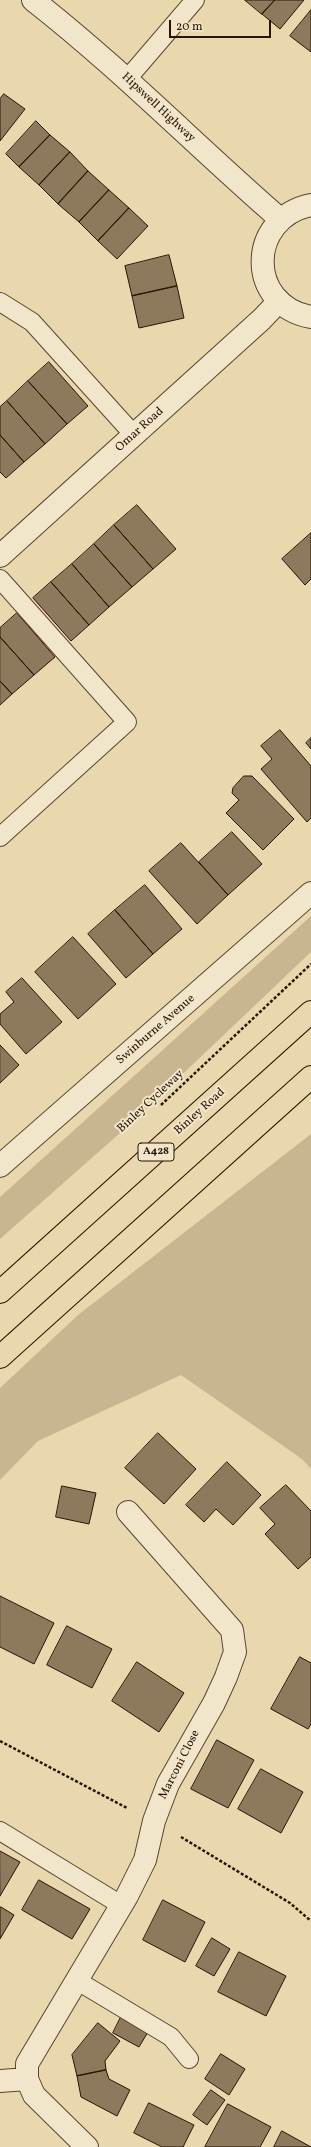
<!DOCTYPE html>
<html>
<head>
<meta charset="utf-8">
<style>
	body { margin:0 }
	#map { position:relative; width:311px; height:2147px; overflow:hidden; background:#e9d8ae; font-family:Vollkorn,serif }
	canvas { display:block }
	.scale { position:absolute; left:169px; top:20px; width:102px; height:18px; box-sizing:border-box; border:2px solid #2b1205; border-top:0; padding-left:5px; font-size:12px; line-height:14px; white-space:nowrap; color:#2b1205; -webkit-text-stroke:3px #f1e6ca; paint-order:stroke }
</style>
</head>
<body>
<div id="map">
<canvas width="311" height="2147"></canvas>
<div class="scale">20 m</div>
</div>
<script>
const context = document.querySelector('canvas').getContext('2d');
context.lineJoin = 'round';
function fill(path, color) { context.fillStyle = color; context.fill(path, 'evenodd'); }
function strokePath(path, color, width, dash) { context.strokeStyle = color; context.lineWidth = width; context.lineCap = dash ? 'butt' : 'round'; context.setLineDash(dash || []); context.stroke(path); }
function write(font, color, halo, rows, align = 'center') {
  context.font = font + ' Vollkorn,serif'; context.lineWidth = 4; context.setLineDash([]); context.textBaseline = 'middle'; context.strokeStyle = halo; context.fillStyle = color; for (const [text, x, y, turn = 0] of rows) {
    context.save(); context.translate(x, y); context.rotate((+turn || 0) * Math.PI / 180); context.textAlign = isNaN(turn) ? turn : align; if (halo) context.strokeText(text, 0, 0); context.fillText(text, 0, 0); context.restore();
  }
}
const green = new Path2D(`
	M 311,916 L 311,952 L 128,1126 L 0,1239 L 0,1197 Z
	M 311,1134 L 311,1469 L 302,1459 L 181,1375 L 38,1441 L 0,1480 L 0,1388 L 78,1315 Z`);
const building = new Path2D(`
	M 245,0 L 275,0 L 262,14 Z
	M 275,0 L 304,0 L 280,29 L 262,14 Z
	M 311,10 L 311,52 L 290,36 Z
	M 4,94 L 25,109 L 0,141 L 0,99 Z
	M 36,121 L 50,135 L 19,167 L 6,154 Z
	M 50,135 L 70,152 L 39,185 L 19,167 Z
	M 70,152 L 88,171 L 58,204 L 39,185 Z
	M 88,171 L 109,190 L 79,222 L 58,204 Z
	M 109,190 L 129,208 L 98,241 L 79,222 Z
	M 129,208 L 148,226 L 117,259 L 98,241 Z
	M 169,255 L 177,286 L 132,296 L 125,266 Z
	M 177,286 L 184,318 L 139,328 L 132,296 Z
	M 49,362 L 88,406 L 67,424 L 28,381 Z
	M 28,381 L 67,424 L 45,444 L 7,401 Z
	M 7,401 L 45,444 L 24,462 L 0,435 L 0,407 Z
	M 0,435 L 24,462 L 6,478 L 0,472 Z
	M 137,505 L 176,549 L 153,569 L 114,525 Z
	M 114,525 L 153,569 L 132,587 L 94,544 Z
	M 311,533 L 311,579 L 305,585 L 282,559 Z
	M 94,544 L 132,587 L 109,607 L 72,564 Z
	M 72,564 L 109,607 L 89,625 L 51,582 Z
	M 51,582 L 89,625 L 71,641 L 33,598 Z
	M 17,613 L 55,657 L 34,675 L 0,637 L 0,628 Z
	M 0,637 L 34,675 L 12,694 L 0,681 Z
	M 0,681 L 12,694 L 0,705 Z
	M 280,730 L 311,766 L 311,818 L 307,822 L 261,769 L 272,759 L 261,746 Z
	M 311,738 L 311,749 L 306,743 Z
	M 244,776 L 252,776 L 294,819 L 263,850 L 226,813 L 239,800 L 232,793 L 233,788 Z
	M 232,832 L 262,864 L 228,895 L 199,862 Z
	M 181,843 L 228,895 L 197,924 L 149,871 Z
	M 145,885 L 182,929 L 153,954 L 115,910 Z
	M 115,910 L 153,954 L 126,978 L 88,934 Z
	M 73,937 L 116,984 L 78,1019 L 35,972 Z
	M 22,978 L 62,1022 L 26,1054 L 0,1024 L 0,1014 L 14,1002 L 6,992 Z
	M 0,1045 L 19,1065 L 0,1083 Z
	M 158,1433 L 196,1469 L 164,1504 L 125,1468 Z
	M 227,1462 L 261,1495 L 233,1525 L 216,1509 L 204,1522 L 186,1505 Z
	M 286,1485 L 311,1511 L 311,1557 L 298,1569 L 265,1534 L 275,1524 L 260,1508 Z
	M 62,1486 L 96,1493 L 89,1524 L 56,1517 Z
	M 0,1596 L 54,1623 L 34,1664 L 0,1647 Z
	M 67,1626 L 112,1649 L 92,1688 L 47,1665 Z
	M 300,1657 L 311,1663 L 311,1724 L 308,1729 L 271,1709 Z
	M 137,1662 L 184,1693 L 159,1732 L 112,1701 Z
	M 217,1740 L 254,1760 L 228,1808 L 191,1789 Z
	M 261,1769 L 303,1792 L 281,1833 L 238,1809 Z
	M 0,1851 L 20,1862 L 0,1896 Z
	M 39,1880 L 90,1909 L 72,1939 L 22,1910 Z
	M 163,1900 L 205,1922 L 185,1962 L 143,1940 Z
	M 1,1907 L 14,1915 L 0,1939 L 0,1909 Z
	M 212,1938 L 230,1949 L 214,1976 L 196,1966 Z
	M 239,1952 L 286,1976 L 266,2016 L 218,1992 Z
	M 121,2017 L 148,2032 L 139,2047 L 113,2033 Z
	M 98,2023 L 120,2041 L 105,2061 L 106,2070 L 77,2076 L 72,2055 Z
	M 221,2054 L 245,2069 L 229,2095 L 205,2079 Z
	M 106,2070 L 109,2079 L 130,2090 L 117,2116 L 81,2097 L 77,2076 Z
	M 211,2090 L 225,2100 L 207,2125 L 193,2115 Z
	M 149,2103 L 194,2125 L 183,2147 L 162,2147 L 134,2133 Z
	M 228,2104 L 271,2127 L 260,2147 L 205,2147 Z
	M 282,2131 L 311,2147 L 274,2147 Z`);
const path = new Path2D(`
	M 161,1105 L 311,964
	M 0,1741 L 127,1808
	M 181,1837 L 290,1903 L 311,1921`);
const service = new Path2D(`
	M 128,78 L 195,0
	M 0,302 L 32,322 L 134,435
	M 0,579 L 127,722 L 0,837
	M 0,1831 L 121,1905
	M 76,1980 L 171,2037 L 189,2059`);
const minor = new Path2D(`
	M 0,556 L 262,319 L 279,301
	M 0,1166 L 311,893
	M 0,2081 L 27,2079
	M 87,2147 L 34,2095 L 27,2079 L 27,2064 L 127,1896 L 145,1860 L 154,1821 L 168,1784 L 214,1703 L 226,1677 L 235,1652 L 232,1630 L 128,1512`);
const tertiary = new Path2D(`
	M 33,0 C 120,68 197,147 280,219
	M 311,205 C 247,218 246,305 311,317`);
const primary = new Path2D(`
	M 0,1292 L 311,1012
	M 0,1357 L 311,1077`);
const shields = [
	[156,1152,36]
];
const shieldNames = [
	["A428",156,1152]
];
const streetNames = [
	["Hipswell Highway",158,108,43],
	["Omar Road",140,430,-42],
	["Swinburne Avenue",156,1030,-41],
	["Binley Cycleway",151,1102,-43],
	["Binley Road",200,1112,-42],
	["Marconi Close",180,1765,-63]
];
fill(green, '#c9b691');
fill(building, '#8e795d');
strokePath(building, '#2b1205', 1);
strokePath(service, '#5a442f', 20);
strokePath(minor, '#5a442f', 24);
strokePath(tertiary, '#5a442f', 24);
strokePath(primary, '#2b1205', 24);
strokePath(path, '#2b1205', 2.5, [3, 2]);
strokePath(service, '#f1e6ca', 18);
strokePath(minor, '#f1e6ca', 22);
strokePath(tertiary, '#f1e6ca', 22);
strokePath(primary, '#e9d8ae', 22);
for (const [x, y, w] of shields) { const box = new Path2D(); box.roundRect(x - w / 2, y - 9, w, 18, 3); context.fillStyle = '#f1e6ca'; context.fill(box); strokePath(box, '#2b1205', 1); }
write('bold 11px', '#2b1205', null, shieldNames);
write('12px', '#2b1205', '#f1e6ca', streetNames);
</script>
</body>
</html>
